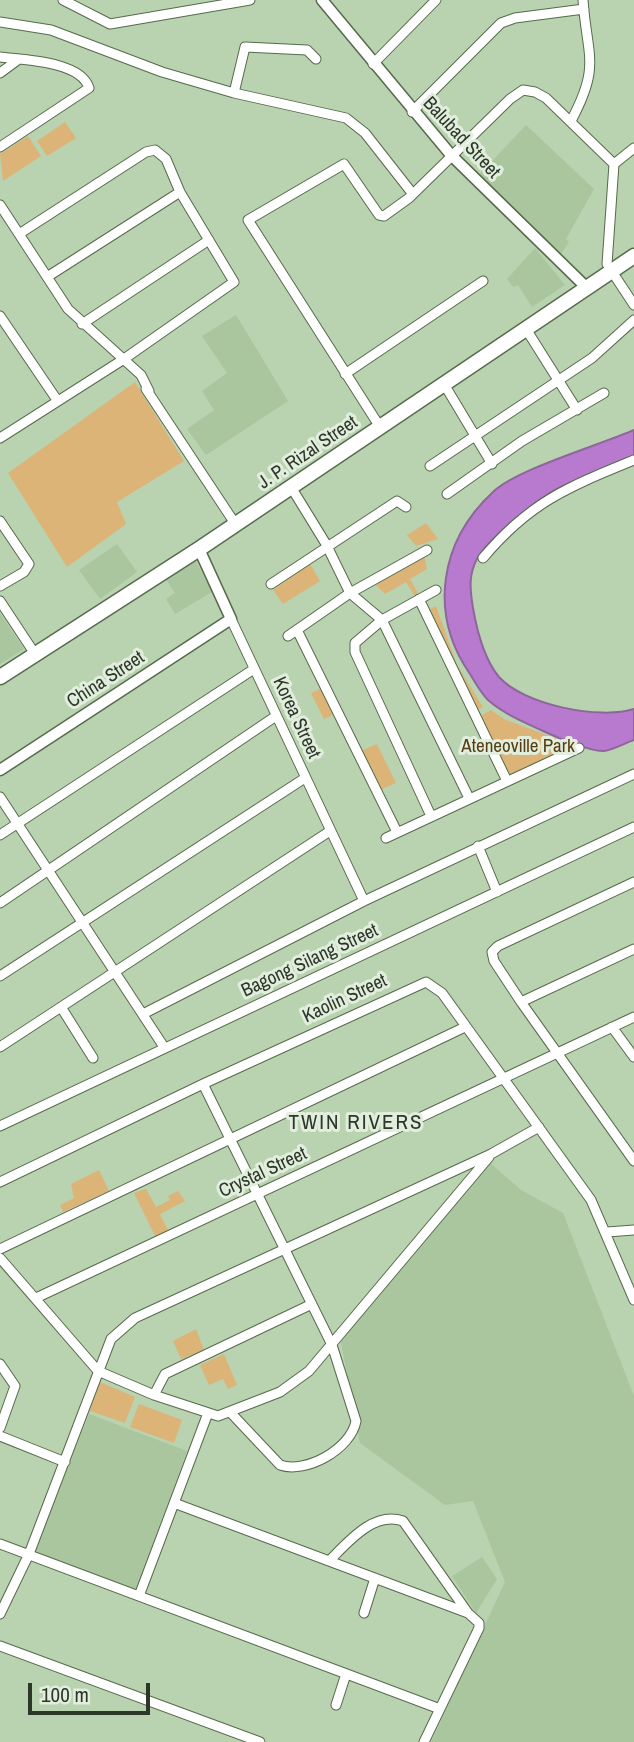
<!DOCTYPE html>
<html>
<head>
<meta charset="utf-8">
<style>
	body { margin:0 }
	#map { position:relative; width:634px; height:1742px; overflow:hidden; background:#b9d2af; font-family:"Archivo Narrow",sans-serif }
	canvas { display:block }
	.scale { position:absolute; left:28px; top:1683px; width:122px; height:32px; box-sizing:border-box; border:4px solid #2d3729; border-top:0; padding-left:9px; font-size:21px; line-height:24px; white-space:nowrap; color:#2d3729; -webkit-text-stroke:5px #e2eedd; paint-order:stroke }
</style>
</head>
<body>
<div id="map">
<canvas width="634" height="1742"></canvas>
<div class="scale">100 m</div>
</div>
<script>
const context = document.querySelector('canvas').getContext('2d');
context.lineJoin = 'round';
function fill(path, color) { context.fillStyle = color; context.fill(path, 'evenodd'); }
function strokePath(path, color, width, dash) { context.strokeStyle = color; context.lineWidth = width; context.lineCap = dash ? 'butt' : 'round'; context.setLineDash(dash || []); context.stroke(path); }
function write(font, color, halo, rows, align = 'center') {
  context.font = font + ' "Archivo Narrow",sans-serif'; context.lineWidth = 6; context.setLineDash([]); context.textBaseline = 'middle'; context.strokeStyle = halo; context.fillStyle = color; for (const [text, x, y, turn = 0] of rows) {
    context.save(); context.translate(x, y); context.rotate((+turn || 0) * Math.PI / 180); context.textAlign = isNaN(turn) ? turn : align; if (halo) context.strokeText(text, 0, 0); context.fillText(text, 0, 0); context.restore();
  }
}
const built = new Path2D(`
	M 526,125 L 594,189 L 566,239 L 569,242 L 559,257 L 478,176 Z
	M 535,248 L 565,285 L 532,307 L 518,285 L 513,287 L 507,279 Z
	M 236,315 L 288,401 L 206,455 L 187,429 L 214,410 L 202,391 L 227,373 L 202,336 Z
	M 117,544 L 137,572 L 100,599 L 79,570 Z
	M 193,556 L 212,592 L 175,614 L 166,599 L 175,593 L 163,575 Z
	M 0,613 L 24,649 L 0,664 Z
	M 488,1161 L 521,1190 L 563,1213 L 634,1396 L 634,1742 L 431,1742 L 505,1582 L 473,1501 L 445,1505 L 360,1443 L 341,1342 L 350,1322 Z
	M 89,1414 L 187,1451 L 136,1591 L 34,1551 Z
	M 482,1557 L 497,1579 L 476,1613 L 452,1576 Z`);
const green = new Path2D(`
	M 65,122 L 76,138 L 47,156 L 37,141 Z
	M 28,136 L 41,156 L 3,181 L 0,154 Z
	M 135,382 L 184,461 L 117,502 L 126,524 L 67,567 L 8,473 Z
	M 426,523 L 438,539 L 416,546 L 407,535 Z
	M 424,555 L 427,569 L 410,579 L 418,593 L 414,595 L 406,582 L 385,594 L 374,583 Z
	M 310,564 L 320,581 L 283,604 L 273,590 Z
	M 436,606 L 457,665 L 483,707 L 477,710 L 430,609 Z
	M 322,688 L 335,714 L 324,719 L 311,693 Z
	M 491,710 L 504,719 L 578,747 L 508,776 L 479,717 Z
	M 377,744 L 396,783 L 380,790 L 361,751 Z
	M 99,1170 L 109,1191 L 63,1212 L 60,1205 L 74,1198 L 71,1184 Z
	M 146,1189 L 156,1207 L 170,1200 L 168,1196 L 178,1191 L 185,1201 L 160,1214 L 169,1232 L 156,1238 L 134,1193 Z
	M 196,1329 L 204,1350 L 181,1359 L 173,1341 Z
	M 224,1354 L 237,1385 L 228,1389 L 223,1379 L 209,1385 L 200,1365 Z
	M 100,1382 L 135,1397 L 125,1423 L 90,1411 Z
	M 139,1404 L 182,1420 L 174,1443 L 130,1427 Z`);
const water = new Path2D(`
	M 634,430 L 634,462 C 611,471 585,475 563,486 C 538,498 494,534 478,557 C 468,574 470,590 473,608 C 477,631 484,659 499,677 C 524,705 600,720 634,709 L 634,740 C 625,743 613,750 604,751 C 591,752 556,737 543,731 C 524,722 504,714 488,700 C 481,693 475,682 470,674 C 428,613 440,541 493,492 C 517,469 600,445 634,430 Z`);
const minor = new Path2D(`
	M 63,0 L 110,24 L 250,0
	M 0,22 L 51,30 L 162,72 L 234,93 L 346,118 L 365,133 L 412,193
	M 0,57 C 23,60 81,61 89,88 L 0,147
	M 373,64 L 436,0
	M 0,73 L 19,59
	M 234,93 L 245,47 L 307,50 L 316,59
	M 412,112 L 501,23 L 515,18 L 584,9
	M 571,121 C 601,65 587,57 583,0
	M 614,164 L 607,264 L 634,305
	M 614,164 L 634,148
	M 0,205 L 68,309 L 141,375 L 149,391
	M 47,277 L 180,192
	M 0,316 L 57,400
	M 82,324 L 209,240
	M 526,329 L 577,410
	M 345,374 L 483,281
	M 444,384 L 492,464
	M 146,389 L 236,525
	M 380,427 L 248,220 L 344,164 L 379,215 L 384,216 L 409,198 L 510,99 L 523,90 L 535,92 L 546,98 L 614,164
	M 0,438 L 124,359 L 234,282 L 180,192 L 166,159 L 155,150 L 146,152 L 19,234
	M 430,466 L 592,358 L 634,320
	M 291,487 L 326,544 L 350,593 L 382,620 L 469,798
	M 447,494 L 522,441 L 604,393
	M 0,521 L 29,564 L 24,572 L 0,586
	M 483,558 C 530,502 568,487 634,460
	M 271,584 L 397,501 L 406,507
	M 419,599 L 507,781
	M 0,601 L 35,654
	M 231,619 L 364,901
	M 297,630 L 397,832
	M 288,636 L 350,593 L 427,550
	M 0,797 L 164,1047
	M 431,816 L 355,652 L 355,643 L 382,620 L 436,590
	M 0,835 L 254,669
	M 386,838 L 579,748
	M 478,846 L 497,892
	M 634,882 L 498,946 L 492,952 L 494,961 L 521,1002 L 634,1161
	M 0,903 L 276,716
	M 0,976 L 305,778
	M 521,1002 L 634,949
	M 61,1007 L 93,1058
	M 143,1014 L 364,901 L 634,774
	M 612,1027 L 634,1057
	M 0,1047 L 330,831
	M 203,1084 L 332,1345 L 356,1421 C 351,1449 306,1474 280,1465 L 231,1413
	M 0,1126 L 634,827
	M 0,1182 L 203,1084 L 426,982 L 442,993 L 591,1200 L 634,1300
	M 607,1232 L 634,1230
	M 0,1249 L 465,1027
	M 0,1258 L 98,1371 L 154,1395 L 218,1416 L 280,1392 L 309,1371 L 489,1157
	M 36,1298 L 634,1017
	M 0,1364 L 15,1386 L 0,1428
	M 154,1395 L 165,1374 L 312,1304
	M 0,1436 L 65,1462
	M 174,1503 L 468,1613 L 479,1623 L 479,1628 L 424,1742
	M 0,1544 L 440,1709
	M 329,1561 C 349,1541 374,1511 403,1521 L 468,1613
	M 139,1596 L 208,1413
	M 364,1613 L 375,1578
	M 0,1614 L 29,1554 L 111,1339 L 135,1318 L 491,1154 L 539,1127
	M 0,1646 L 260,1742
	M 336,1705 L 346,1674`);
const tertiary = new Path2D(`
	M 322,0 L 451,155 L 587,288
	M 0,770 L 231,619 L 199,549`);
const primary = new Path2D(`
	M 0,677 L 199,549 L 634,256`);
const streetNames = [
	["Balubad Street",461,138,47],
	["J. P. Rizal Street",308,453,-34],
	["China Street",106,680,-33],
	["Korea Street",296,718,65],
	["Bagong Silang Street",310,961,-25],
	["Kaolin Street",345,999,-25],
	["Crystal Street",263,1173,-25]
];
const parkNames = [
	["Ateneoville Park",518,747]
];
const neighbourhoodNames = [
	["TWIN RIVERS",356,1123]
];
fill(built, '#aac69e');
fill(green, '#ddb478');
fill(water, '#b87ace');
strokePath(water, '#8e669c', 2);
strokePath(minor, '#566b4c', 11);
strokePath(tertiary, '#566b4c', 13);
strokePath(primary, '#566b4c', 17);
strokePath(minor, '#fff', 9);
strokePath(tertiary, '#fff', 10);
strokePath(primary, '#fff', 14);
write('19px', '#2d3729', '#e2eedd', streetNames);
write('19px', '#553c12', '#e2eedd', parkNames);
context.letterSpacing = '2px';
write('21px', '#2d3729', '#e2eedd', neighbourhoodNames);
context.letterSpacing = '0px';
</script>
</body>
</html>
